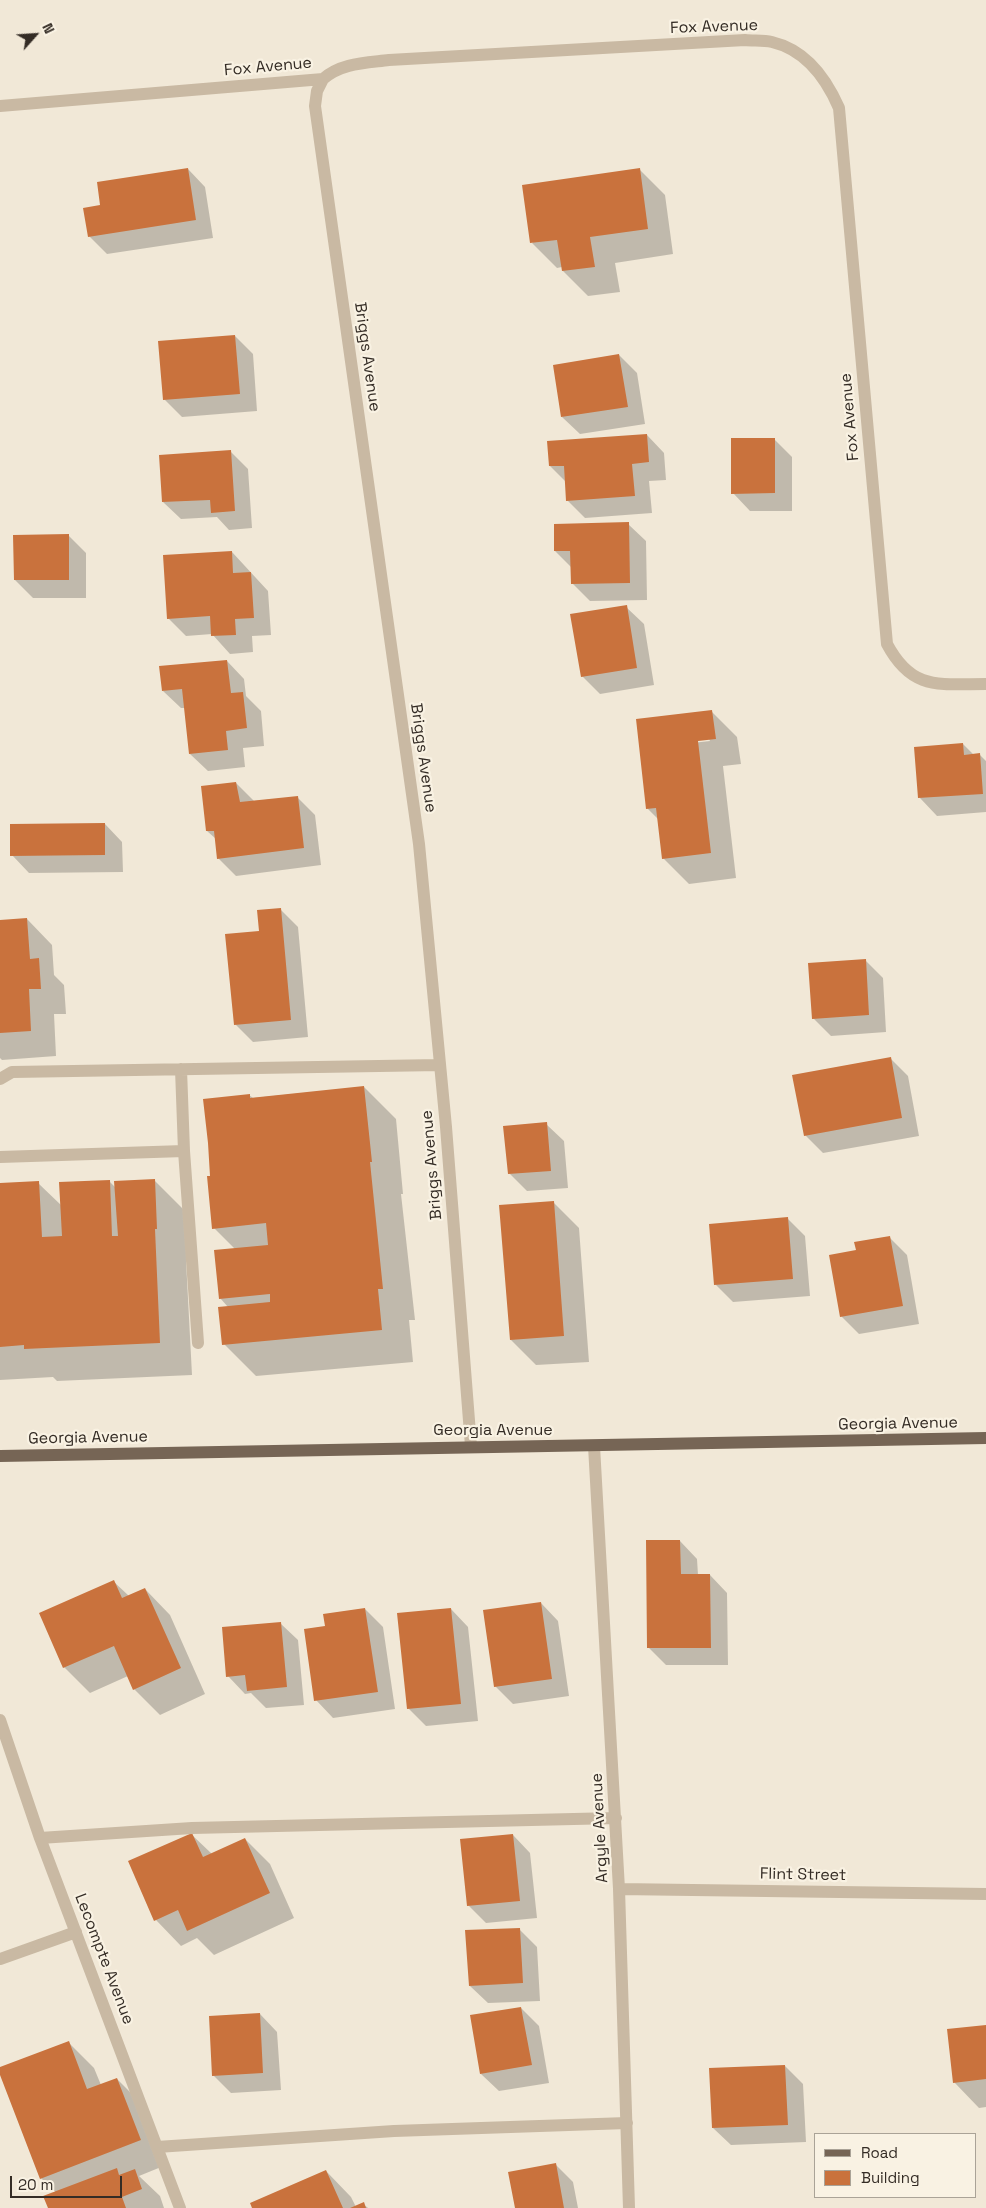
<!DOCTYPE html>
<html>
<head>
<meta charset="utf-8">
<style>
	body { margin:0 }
	#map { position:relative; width:986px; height:2208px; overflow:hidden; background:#f1e8d7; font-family:"Space Grotesk",sans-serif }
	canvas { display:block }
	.legend { position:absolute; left:814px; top:2133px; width:162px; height:65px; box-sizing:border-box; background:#f9f2e3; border:1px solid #aaa397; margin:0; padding:6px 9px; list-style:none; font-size:15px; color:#342c25 }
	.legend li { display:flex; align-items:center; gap:10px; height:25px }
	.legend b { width:25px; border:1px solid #aaa397 }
	.north { position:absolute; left:10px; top:10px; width:50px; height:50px; -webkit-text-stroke:4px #f9f2e3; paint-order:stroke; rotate:64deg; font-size:14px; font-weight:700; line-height:20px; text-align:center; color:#342c25 }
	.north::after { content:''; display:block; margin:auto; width:18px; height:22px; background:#342c25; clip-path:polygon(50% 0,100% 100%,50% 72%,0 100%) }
	.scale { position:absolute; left:10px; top:2176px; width:112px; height:22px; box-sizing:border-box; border:2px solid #342c25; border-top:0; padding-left:6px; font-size:15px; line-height:18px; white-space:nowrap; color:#342c25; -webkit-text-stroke:4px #f9f2e3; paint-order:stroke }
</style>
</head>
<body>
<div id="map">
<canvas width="986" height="2208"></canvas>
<ul class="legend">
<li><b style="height:6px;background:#766555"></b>Road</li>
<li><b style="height:14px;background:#c9723d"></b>Building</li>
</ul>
<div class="north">N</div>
<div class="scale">20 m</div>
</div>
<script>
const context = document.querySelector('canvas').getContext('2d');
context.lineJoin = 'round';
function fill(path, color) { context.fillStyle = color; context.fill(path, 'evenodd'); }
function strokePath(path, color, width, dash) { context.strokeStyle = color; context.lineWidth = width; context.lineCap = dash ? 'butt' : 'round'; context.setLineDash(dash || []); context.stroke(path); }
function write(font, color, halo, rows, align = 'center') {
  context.font = font + ' "Space Grotesk",sans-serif'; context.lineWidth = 4.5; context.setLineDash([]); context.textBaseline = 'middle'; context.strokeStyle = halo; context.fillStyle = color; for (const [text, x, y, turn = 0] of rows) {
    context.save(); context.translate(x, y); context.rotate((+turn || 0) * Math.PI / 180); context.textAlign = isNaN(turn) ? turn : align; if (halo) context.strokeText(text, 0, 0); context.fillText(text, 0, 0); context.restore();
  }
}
const shadow = new Path2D(`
	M 188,169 L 205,187 L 213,238 L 107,254 L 89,236 L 102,206 Z
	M 639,169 L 665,195 L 673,254 L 615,263 L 620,292 L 588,296 L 563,271 L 562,267 L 557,268 L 532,243 Z
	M 235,336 L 253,354 L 257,411 L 182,417 L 164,399 Z
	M 619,355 L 637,373 L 645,424 L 580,434 L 562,417 Z
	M 647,435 L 664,453 L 666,480 L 649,481 L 652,513 L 585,518 L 567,500 L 566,482 L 550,466 Z
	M 774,439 L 792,457 L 792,511 L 750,511 L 733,493 Z
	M 230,451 L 248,469 L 252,528 L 229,530 L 217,517 L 181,519 L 163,502 Z
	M 628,524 L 646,541 L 647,600 L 590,601 L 572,583 L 572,568 L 555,551 Z
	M 69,536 L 86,553 L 86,598 L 33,598 L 15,580 Z
	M 232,552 L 268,591 L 271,635 L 252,636 L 253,652 L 230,654 L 212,634 L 186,636 L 168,618 Z
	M 626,607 L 644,624 L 654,685 L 600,694 L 582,676 Z
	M 227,661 L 244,679 L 246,696 L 261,711 L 264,746 L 243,748 L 245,767 L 208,771 L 190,754 L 185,708 L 181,708 L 163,691 Z
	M 712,712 L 737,737 L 741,764 L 723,766 L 736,878 L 689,884 L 663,858 L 659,820 L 647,808 L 637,720 ZM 709,739 L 710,741 L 692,743 L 692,741 Z
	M 963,744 L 974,755 L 980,755 L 986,761 L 986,812 L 937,816 L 920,798 L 916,748 Z
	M 236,783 L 254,801 L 297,797 L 315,815 L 321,865 L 236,876 L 218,858 L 216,839 L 207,831 Z
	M 105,824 L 122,842 L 123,872 L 29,873 L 12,855 Z
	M 280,909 L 298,927 L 308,1037 L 253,1042 L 235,1024 L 260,932 Z
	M 27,919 L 52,945 L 54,975 L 64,985 L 66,1014 L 54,1014 L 56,1056 L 2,1060 L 0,1058 L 0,921 Z
	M 865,960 L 883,978 L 886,1032 L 831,1036 L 813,1018 Z
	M 891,1059 L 908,1076 L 919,1136 L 823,1153 L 805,1135 Z
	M 364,1087 L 396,1119 L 403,1194 L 401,1194 L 415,1320 L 409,1320 L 413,1362 L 256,1376 L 224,1344 L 228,1307 L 220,1298 L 235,1249 L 214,1228 L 211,1177 L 249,1095 L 253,1098 Z
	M 546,1124 L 564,1141 L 568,1188 L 527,1191 L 509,1173 Z
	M 154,1180 L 186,1212 L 186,1260 L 192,1375 L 57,1381 L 53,1377 L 0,1380 L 0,1184 L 38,1183 L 62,1206 L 109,1181 L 116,1188 Z
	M 553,1202 L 579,1228 L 589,1362 L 536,1365 L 511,1340 Z
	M 787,1218 L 805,1236 L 810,1296 L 733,1302 L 715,1284 Z
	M 889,1237 L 907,1255 L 919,1324 L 859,1334 L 841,1316 L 857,1251 Z
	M 680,1541 L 697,1559 L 698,1575 L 710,1575 L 727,1593 L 728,1665 L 666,1665 L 648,1647 Z
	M 113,1581 L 129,1596 L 145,1589 L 170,1615 L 205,1694 L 160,1715 L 134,1689 L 128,1676 L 90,1693 L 64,1667 Z
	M 541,1603 L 558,1621 L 569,1696 L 513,1704 L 495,1686 Z
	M 365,1609 L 383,1627 L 395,1709 L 333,1718 L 316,1700 Z
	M 451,1609 L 468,1627 L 478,1721 L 426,1726 L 408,1708 Z
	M 280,1623 L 298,1640 L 304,1705 L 266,1708 L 251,1693 L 245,1694 L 228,1676 Z
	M 191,1834 L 212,1854 L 245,1839 L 270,1864 L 294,1918 L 214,1955 L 197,1938 L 181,1946 L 156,1920 Z
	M 513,1835 L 530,1853 L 537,1918 L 486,1923 L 468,1905 Z
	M 519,1929 L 537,1947 L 540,2001 L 488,2003 L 470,1986 Z
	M 521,2008 L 539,2026 L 549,2083 L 499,2091 L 481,2074 Z
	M 260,2014 L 277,2032 L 281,2090 L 231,2093 L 213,2075 Z
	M 986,2027 L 986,2107 L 979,2108 L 954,2082 Z
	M 68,2042 L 94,2068 L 101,2085 L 117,2079 L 142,2104 L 166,2165 L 139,2176 L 160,2196 L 164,2208 L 49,2208 L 55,2192 L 41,2178 L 0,2068 Z
	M 785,2066 L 803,2084 L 806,2142 L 731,2145 L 713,2128 Z
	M 556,2165 L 573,2182 L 578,2208 L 516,2208 Z
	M 326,2171 L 351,2197 L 356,2207 L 363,2204 L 368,2208 L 254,2208 Z`);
const building = new Path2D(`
	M 188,168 L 196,220 L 88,237 L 83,208 L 100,205 L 97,182 Z
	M 640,168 L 648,229 L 590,237 L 595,267 L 562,271 L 557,240 L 530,243 L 522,185 Z
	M 235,335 L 240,394 L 163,400 L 158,341 Z
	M 619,354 L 628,407 L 561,417 L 553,365 Z
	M 647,434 L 649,462 L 632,464 L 635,496 L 566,501 L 564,466 L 549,466 L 547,441 Z
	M 731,438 L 775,438 L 775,493 L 731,494 Z
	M 231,450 L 235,511 L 211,513 L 210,500 L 162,502 L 159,455 Z
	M 629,522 L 630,583 L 571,584 L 570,551 L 554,551 L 554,524 Z
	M 69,534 L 69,580 L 14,580 L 13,535 Z
	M 232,551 L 233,573 L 251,572 L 254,618 L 235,619 L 236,635 L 211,636 L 210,616 L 167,619 L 163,555 Z
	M 627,605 L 637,668 L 581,677 L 570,614 Z
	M 227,660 L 231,693 L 243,692 L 247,728 L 226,731 L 228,750 L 189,754 L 182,689 L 162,691 L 159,666 Z
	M 712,710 L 716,739 L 698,741 L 711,853 L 662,859 L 656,808 L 646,809 L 636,719 Z
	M 963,743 L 964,755 L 980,753 L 983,794 L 918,798 L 914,747 Z
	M 236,782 L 240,802 L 298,796 L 304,848 L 217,859 L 214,831 L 206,831 L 201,786 Z
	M 105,823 L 105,855 L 10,856 L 10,824 Z
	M 281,908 L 291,1020 L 234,1025 L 225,934 L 259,931 L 257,910 Z
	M 27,918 L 30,959 L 39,958 L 41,989 L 29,989 L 31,1031 L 0,1033 L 0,920 Z
	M 866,959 L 869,1015 L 812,1019 L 808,963 Z
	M 891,1057 L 902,1118 L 804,1136 L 792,1075 Z
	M 364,1086 L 372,1162 L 370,1162 L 383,1289 L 378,1289 L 382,1330 L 222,1345 L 218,1307 L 270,1302 L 270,1294 L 219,1299 L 214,1250 L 268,1245 L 266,1223 L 212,1229 L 207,1176 L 210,1176 L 208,1143 L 203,1099 L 250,1094 L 250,1098 Z
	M 547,1122 L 551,1171 L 508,1174 L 503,1126 Z
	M 155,1179 L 157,1229 L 155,1229 L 160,1343 L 24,1349 L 24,1345 L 0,1347 L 0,1183 L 39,1181 L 42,1237 L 62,1236 L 59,1182 L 110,1180 L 112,1236 L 118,1236 L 114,1181 Z
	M 554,1201 L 564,1336 L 510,1340 L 499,1205 Z
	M 788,1217 L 793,1279 L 714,1285 L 709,1224 Z
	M 890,1236 L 903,1306 L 840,1317 L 829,1255 L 856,1250 L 854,1242 Z
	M 646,1540 L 680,1540 L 681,1574 L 710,1574 L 711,1648 L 647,1648 Z
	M 114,1580 L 122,1598 L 145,1588 L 181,1668 L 133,1690 L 114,1646 L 63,1668 L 39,1613 Z
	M 541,1602 L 552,1679 L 494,1687 L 483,1610 Z
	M 365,1608 L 378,1692 L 314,1701 L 304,1629 L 325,1626 L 323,1614 Z
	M 451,1608 L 461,1704 L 407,1709 L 397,1613 Z
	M 281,1622 L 287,1687 L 247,1691 L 245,1675 L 226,1677 L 222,1627 Z
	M 192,1833 L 203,1857 L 245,1838 L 270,1893 L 187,1931 L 178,1910 L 154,1921 L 128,1861 Z
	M 513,1834 L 520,1901 L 467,1906 L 460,1839 Z
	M 520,1928 L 523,1983 L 469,1986 L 465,1930 Z
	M 521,2007 L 532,2065 L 480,2074 L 470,2015 Z
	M 260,2013 L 263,2073 L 212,2076 L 209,2016 Z
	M 986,2025 L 986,2079 L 953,2083 L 947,2029 Z
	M 69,2041 L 87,2089 L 117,2078 L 141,2140 L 40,2179 L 0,2075 L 0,2067 Z
	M 785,2065 L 788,2125 L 712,2128 L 709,2068 Z
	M 556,2163 L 564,2208 L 515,2208 L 508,2172 Z
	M 117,2168 L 119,2175 L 135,2169 L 142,2189 L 122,2197 L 126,2208 L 48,2208 L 43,2196 Z
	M 326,2170 L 343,2208 L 252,2208 L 250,2203 Z
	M 364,2202 L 366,2208 L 350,2208 Z`);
const minor = new Path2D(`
	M 323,79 L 317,91 L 315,106 L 419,844 L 446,1127 L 471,1446
	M 0,106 L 323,79 C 341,63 365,63 389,60 L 745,40 C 753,41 763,40 772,42 C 806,50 826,78 839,108 L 887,644 C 912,691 939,684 986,684
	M 181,1069 L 184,1151
	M 0,1079 L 12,1072 L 440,1065
	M 0,1157 L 184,1151 L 198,1343
	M 594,1446 L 619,1889 L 629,2208
	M 0,1720 L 40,1838 L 180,2208
	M 40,1838 L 192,1828 L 616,1818
	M 619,1889 L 986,1894
	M 0,1959 L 76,1932
	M 157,2147 L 394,2131 L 627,2123`);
const major = new Path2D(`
	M 0,1456 L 986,1438`);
const streetNames = [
	["Fox Avenue",714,27,-2],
	["Fox Avenue",268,67,-5],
	["Briggs Avenue",367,357,82],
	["Fox Avenue",850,417,-95],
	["Briggs Avenue",423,758,82],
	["Briggs Avenue",432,1165,-95],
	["Georgia Avenue",898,1424,-1],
	["Georgia Avenue",493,1431],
	["Georgia Avenue",88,1438,-1],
	["Argyle Avenue",600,1828,-93],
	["Flint Street",803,1875,1],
	["Lecompte Avenue",104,1959,69]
];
fill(shadow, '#0003');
fill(building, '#c9723d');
strokePath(minor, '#c9b9a3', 12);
strokePath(major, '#766555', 12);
write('16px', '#342c25', '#f9f2e3', streetNames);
</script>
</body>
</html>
